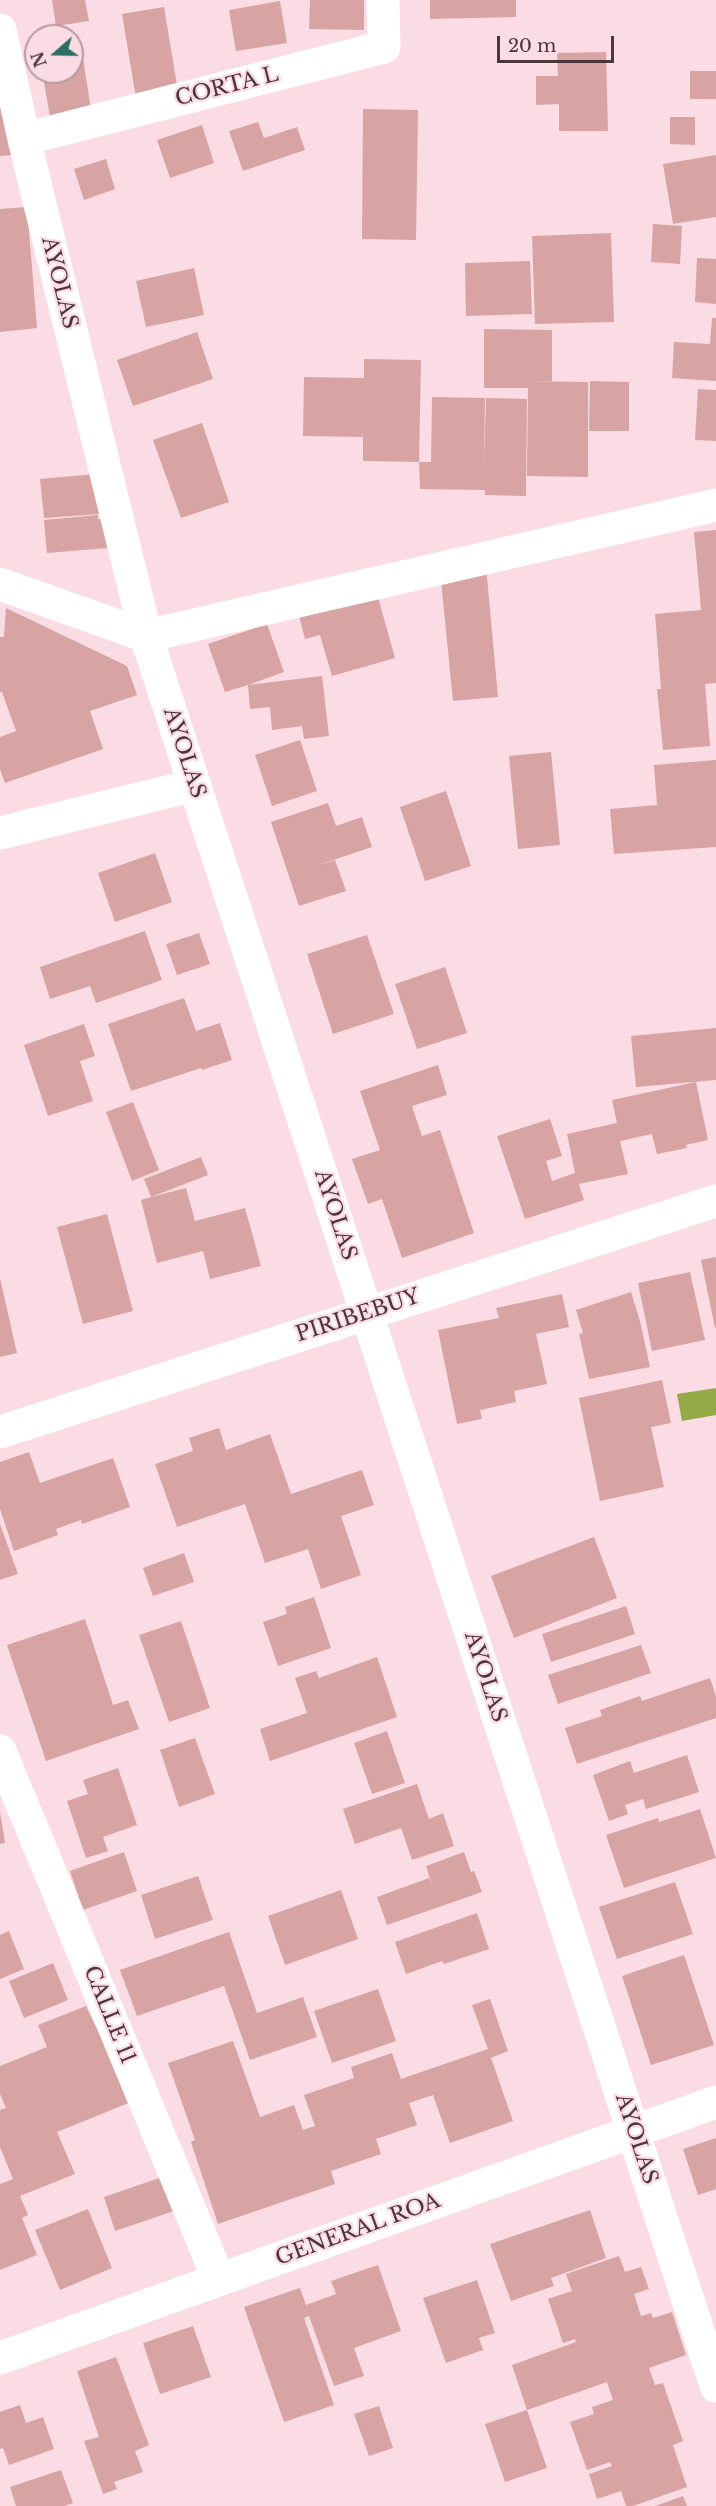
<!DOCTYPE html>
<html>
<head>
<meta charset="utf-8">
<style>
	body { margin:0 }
	#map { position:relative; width:716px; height:2506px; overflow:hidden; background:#fbdbe4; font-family:"Libre Baskerville",serif }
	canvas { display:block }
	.north { position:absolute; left:24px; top:24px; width:60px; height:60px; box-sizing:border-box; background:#fbdbe4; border:2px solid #b599a1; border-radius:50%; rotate:250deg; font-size:16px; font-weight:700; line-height:24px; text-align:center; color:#4b363c }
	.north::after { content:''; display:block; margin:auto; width:21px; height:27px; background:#2a6f62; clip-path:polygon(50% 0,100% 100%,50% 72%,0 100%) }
	.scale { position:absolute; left:497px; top:36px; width:117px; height:27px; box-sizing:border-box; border:3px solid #4b363c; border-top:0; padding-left:8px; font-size:18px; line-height:21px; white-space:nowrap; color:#4b363c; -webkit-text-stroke:4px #fbdbe4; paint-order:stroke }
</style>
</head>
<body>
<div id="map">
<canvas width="716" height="2506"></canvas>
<div class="north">N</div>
<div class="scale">20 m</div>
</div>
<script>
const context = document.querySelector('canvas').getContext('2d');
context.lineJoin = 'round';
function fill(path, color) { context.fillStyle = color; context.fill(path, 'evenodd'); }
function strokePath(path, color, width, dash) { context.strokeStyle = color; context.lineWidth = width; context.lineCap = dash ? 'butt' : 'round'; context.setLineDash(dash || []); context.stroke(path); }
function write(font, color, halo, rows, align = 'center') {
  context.font = font + ' "Libre Baskerville",serif'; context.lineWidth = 4.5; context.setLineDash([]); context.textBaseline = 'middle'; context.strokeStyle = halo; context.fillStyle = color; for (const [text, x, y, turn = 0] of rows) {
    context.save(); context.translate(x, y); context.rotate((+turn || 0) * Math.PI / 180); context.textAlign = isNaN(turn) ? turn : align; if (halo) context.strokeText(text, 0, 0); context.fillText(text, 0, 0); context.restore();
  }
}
const water = new Path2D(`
	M 716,1388 L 716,1415 L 682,1421 L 677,1394 Z`);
const building = new Path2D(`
	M 52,0 L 85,0 L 89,21 L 56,26 Z
	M 310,0 L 364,0 L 364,30 L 309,29 Z
	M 430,0 L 516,0 L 516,17 L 430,19 Z
	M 280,1 L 287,43 L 236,51 L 229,10 Z
	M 164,7 L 178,91 L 136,98 L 122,14 Z
	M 606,52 L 608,131 L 559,131 L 559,104 L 536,105 L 536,76 L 558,76 L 557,53 Z
	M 83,58 L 91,110 L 50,116 L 42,72 L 72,72 L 72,59 Z
	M 690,71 L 716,71 L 716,99 L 690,99 Z
	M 0,98 L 12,155 L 0,156 Z
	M 363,109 L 418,110 L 416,240 L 362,239 Z
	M 670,117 L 695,117 L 695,145 L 670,144 Z
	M 258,122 L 264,138 L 297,127 L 305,150 L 243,171 L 229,131 Z
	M 202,125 L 214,163 L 170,178 L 157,140 Z
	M 716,155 L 716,217 L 673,224 L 663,164 Z
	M 106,159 L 115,189 L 84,200 L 74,169 Z
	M 27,207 L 37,328 L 0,332 L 0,209 Z
	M 653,224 L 682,226 L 680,264 L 651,262 Z
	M 611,233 L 614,322 L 535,324 L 532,236 Z
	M 697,258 L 716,259 L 716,304 L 695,302 Z
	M 530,261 L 532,314 L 466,316 L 465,263 Z
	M 194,268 L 204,315 L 146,327 L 136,281 Z
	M 712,318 L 716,318 L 716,381 L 672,378 L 674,342 L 710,344 Z
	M 484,329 L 552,330 L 552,381 L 527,381 L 588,382 L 588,477 L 527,476 L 528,388 L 484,388 Z
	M 197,332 L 213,379 L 133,406 L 117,360 Z
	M 364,359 L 421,360 L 419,462 L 363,461 L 363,437 L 303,436 L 304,377 L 364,378 Z
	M 590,381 L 629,382 L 629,431 L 589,431 Z
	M 698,389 L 716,390 L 716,441 L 695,440 Z
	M 432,397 L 485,398 L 484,468 L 486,398 L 527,399 L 526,496 L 485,495 L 485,490 L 420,489 L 419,462 L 431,462 Z
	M 202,423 L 229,502 L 181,518 L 153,440 Z
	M 96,474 L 99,514 L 44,518 L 40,479 Z
	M 98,515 L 98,519 L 106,519 L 108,548 L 47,553 L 44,520 Z
	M 716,530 L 716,683 L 705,684 L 710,746 L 663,750 L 657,689 L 661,689 L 655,614 L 701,610 L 694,532 Z
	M 486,566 L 498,697 L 453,701 L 440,570 Z
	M 376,590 L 395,658 L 332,676 L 320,635 L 305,639 L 298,612 Z
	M 6,608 L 127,666 L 137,695 L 90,711 L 103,749 L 5,783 L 0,769 L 0,737 L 16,731 L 2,692 L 0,692 L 0,637 L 4,637 Z
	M 267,624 L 284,672 L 248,685 L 322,676 L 329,736 L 304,739 L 302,726 L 272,730 L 270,707 L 250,709 L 248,685 L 225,692 L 208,644 Z
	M 300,740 L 317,791 L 272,806 L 255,755 Z
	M 551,752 L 560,845 L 518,849 L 509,756 Z
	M 716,760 L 716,847 L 614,854 L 610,809 L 657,805 L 654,765 Z
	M 446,791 L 471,866 L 425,881 L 400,807 Z
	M 328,803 L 336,826 L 362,817 L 372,847 L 315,866 L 335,860 L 346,891 L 299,906 L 271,822 Z
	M 155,853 L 172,902 L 115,922 L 98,873 Z
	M 145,931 L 162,980 L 96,1003 L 90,986 L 50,999 L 40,967 Z
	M 199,933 L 210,964 L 177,975 L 166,944 Z
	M 367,935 L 394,1014 L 333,1034 L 307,954 Z
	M 445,967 L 467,1033 L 417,1049 L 395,984 Z
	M 184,998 L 196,1031 L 220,1023 L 232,1060 L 202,1070 L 201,1068 L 131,1091 L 108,1024 Z
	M 84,1024 L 95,1056 L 80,1061 L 93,1101 L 48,1116 L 24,1045 Z
	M 716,1028 L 716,1080 L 636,1087 L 631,1036 Z
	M 438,1065 L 447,1095 L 412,1106 L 422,1136 L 440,1130 L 474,1233 L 402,1258 L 382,1199 L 368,1204 L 352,1159 L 380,1150 L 360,1091 Z
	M 696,1082 L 708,1140 L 686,1145 L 687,1148 L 657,1154 L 652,1134 L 620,1141 L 628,1174 L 579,1184 L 584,1200 L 525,1219 L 497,1136 L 550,1119 L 562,1156 L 546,1161 L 552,1181 L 575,1173 L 567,1134 L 617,1123 L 612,1100 Z
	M 133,1102 L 159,1170 L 132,1181 L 106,1112 Z
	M 201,1157 L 208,1175 L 151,1197 L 186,1188 L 195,1221 L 245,1208 L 261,1266 L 210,1279 L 203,1251 L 157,1263 L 141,1200 L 151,1197 L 144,1179 Z
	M 107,1214 L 133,1311 L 83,1324 L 57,1227 Z
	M 716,1257 L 716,1328 L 715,1328 L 701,1260 Z
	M 690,1272 L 705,1340 L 652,1351 L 638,1283 Z
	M 0,1278 L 17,1353 L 0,1357 Z
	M 631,1292 L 640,1321 L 650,1367 L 589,1379 L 579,1334 L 583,1333 L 576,1310 Z
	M 562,1294 L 569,1327 L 536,1334 L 547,1384 L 514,1391 L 516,1402 L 480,1410 L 482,1419 L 457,1424 L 438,1330 L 499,1318 L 496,1308 Z
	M 662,1380 L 671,1423 L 651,1427 L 664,1487 L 600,1501 L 579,1398 Z
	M 219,1428 L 226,1450 L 270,1434 L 291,1494 L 362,1470 L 374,1505 L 341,1516 L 361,1575 L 321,1589 L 308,1549 L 265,1563 L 245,1504 L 177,1527 L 155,1464 L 193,1451 L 189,1438 Z
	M 29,1452 L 40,1483 L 113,1458 L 130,1507 L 82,1524 L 81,1520 L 56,1529 L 58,1535 L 14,1551 L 0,1509 L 0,1462 Z
	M 0,1524 L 18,1574 L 0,1580 Z
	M 594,1537 L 617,1598 L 514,1638 L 491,1576 Z
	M 184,1553 L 194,1582 L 153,1596 L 143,1568 Z
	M 314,1597 L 331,1648 L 278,1666 L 263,1622 L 287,1614 L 285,1607 Z
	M 626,1606 L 635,1634 L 551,1662 L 542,1634 Z
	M 85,1619 L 113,1705 L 128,1700 L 139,1729 L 46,1761 L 7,1645 Z
	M 181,1621 L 210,1708 L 169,1722 L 139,1635 Z
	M 641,1645 L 651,1673 L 558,1704 L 548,1675 Z
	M 377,1657 L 397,1717 L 270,1761 L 260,1729 L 307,1713 L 295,1678 L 316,1671 L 319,1678 Z
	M 710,1678 L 716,1696 L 716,1718 L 577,1764 L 565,1728 L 602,1716 L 600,1710 L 640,1696 L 642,1701 Z
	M 387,1731 L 405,1783 L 372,1794 L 354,1743 Z
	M 195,1738 L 215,1794 L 179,1807 L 160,1750 Z
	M 687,1755 L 699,1792 L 646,1809 L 643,1799 L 625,1805 L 628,1814 L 609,1821 L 593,1775 L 630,1761 L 634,1773 Z
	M 118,1768 L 137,1825 L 103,1837 L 108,1851 L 86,1858 L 67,1801 L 88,1794 L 83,1780 Z
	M 417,1784 L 429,1819 L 443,1813 L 454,1846 L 412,1860 L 401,1828 L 355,1844 L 343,1809 Z
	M 700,1809 L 716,1858 L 624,1888 L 606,1835 L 658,1818 L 659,1822 Z
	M 0,1812 L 5,1843 L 0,1844 Z
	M 124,1852 L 137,1891 L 83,1910 L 70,1871 Z
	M 464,1852 L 471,1872 L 474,1871 L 482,1892 L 387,1925 L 377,1897 L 429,1878 L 432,1885 L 426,1866 Z
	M 198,1876 L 213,1920 L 155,1939 L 141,1895 Z
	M 675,1882 L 693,1934 L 617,1959 L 599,1907 Z
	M 341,1890 L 358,1939 L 285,1965 L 268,1916 Z
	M 477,1913 L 489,1949 L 444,1964 L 442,1961 L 406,1974 L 395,1942 Z
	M 9,1931 L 24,1969 L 0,1979 L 0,1935 Z
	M 229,1932 L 257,2013 L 303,1997 L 317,2037 L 250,2060 L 224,1986 L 137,2016 L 120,1970 Z
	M 684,1955 L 714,2045 L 651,2065 L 622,1976 Z
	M 53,1963 L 68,2000 L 24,2018 L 9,1981 Z
	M 378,1989 L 396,2041 L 332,2063 L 314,2011 Z
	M 490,1999 L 508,2051 L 491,2058 L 513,2121 L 450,2143 L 433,2095 L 409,2103 L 417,2125 L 376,2139 L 381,2154 L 331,2171 L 335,2184 L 218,2224 L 191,2142 L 195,2140 L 168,2063 L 233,2041 L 260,2117 L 294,2105 L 303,2130 L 315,2126 L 304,2095 L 354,2078 L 351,2067 L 392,2053 L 401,2079 L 488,2049 L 472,2005 Z
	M 86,2006 L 96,2027 L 105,2023 L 136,2100 L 57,2132 L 75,2174 L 20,2196 L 28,2215 L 22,2218 L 37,2255 L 0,2270 L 0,2184 L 13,2179 L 0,2147 L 0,2110 L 6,2108 L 0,2094 L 0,2066 L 47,2047 L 38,2025 Z
	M 716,2138 L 716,2189 L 698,2195 L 683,2149 Z
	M 165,2176 L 177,2210 L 115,2231 L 104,2197 Z
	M 88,2209 L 112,2268 L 60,2290 L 35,2230 Z
	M 590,2210 L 606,2258 L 551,2278 L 554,2286 L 511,2301 L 490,2244 Z
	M 619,2256 L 625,2272 L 641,2267 L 649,2289 L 634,2294 L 641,2316 L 651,2313 L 653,2318 L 672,2312 L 686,2355 L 649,2368 L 655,2385 L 663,2383 L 683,2441 L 673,2445 L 687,2487 L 633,2506 L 626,2506 L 621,2491 L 597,2499 L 589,2474 L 612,2466 L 610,2462 L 587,2470 L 570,2422 L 594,2414 L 592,2407 L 613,2400 L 607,2382 L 527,2410 L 547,2468 L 505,2482 L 485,2424 L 527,2410 L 512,2365 L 576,2342 L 575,2339 L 563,2343 L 548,2299 L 572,2291 L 566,2274 Z
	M 378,2265 L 401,2331 L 354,2348 L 364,2376 L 334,2386 L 309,2316 L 304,2318 L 334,2405 L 284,2422 L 244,2307 L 300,2288 L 306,2305 L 336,2294 L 331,2281 Z
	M 477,2280 L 495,2333 L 479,2338 L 483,2350 L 446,2363 L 423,2298 Z
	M 193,2326 L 211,2377 L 160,2394 L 143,2343 Z
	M 116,2357 L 149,2445 L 135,2451 L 143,2472 L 114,2482 L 117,2489 L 103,2494 L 84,2441 L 99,2437 L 77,2371 Z
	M 20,2405 L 26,2423 L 43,2417 L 54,2449 L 9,2465 L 3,2448 L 0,2449 L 0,2412 Z
	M 379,2406 L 393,2448 L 369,2456 L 354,2414 Z
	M 61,2470 L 73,2503 L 64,2506 L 16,2506 L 10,2487 Z
	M 683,2496 L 687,2506 L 655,2506 Z`);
const minor = new Path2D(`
	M 0,30 L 24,139 L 146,636 L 716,2386
	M 24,139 L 384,47 L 383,0
	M 0,584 L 146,636
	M 146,636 L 716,505
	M 0,833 L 195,785
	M 0,1432 L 716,1201
	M 0,1751 L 219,2280
	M 0,2358 L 716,2102`);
const streetNames = [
	["CORTA L",227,87,-14],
	["AYOLAS",59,283,76],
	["AYOLAS",184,753,72],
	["AYOLAS",335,1215,72],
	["PIRIBEBUY",358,1316,-18],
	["AYOLAS",485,1677,72],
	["CALLE 11",109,2015,68],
	["AYOLAS",636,2139,72],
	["GENERAL ROA",358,2230,-20]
];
fill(water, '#95a948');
fill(building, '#d8a4a3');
strokePath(minor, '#fff', 33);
write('21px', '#4b363c', '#fbdbe4', streetNames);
</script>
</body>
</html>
